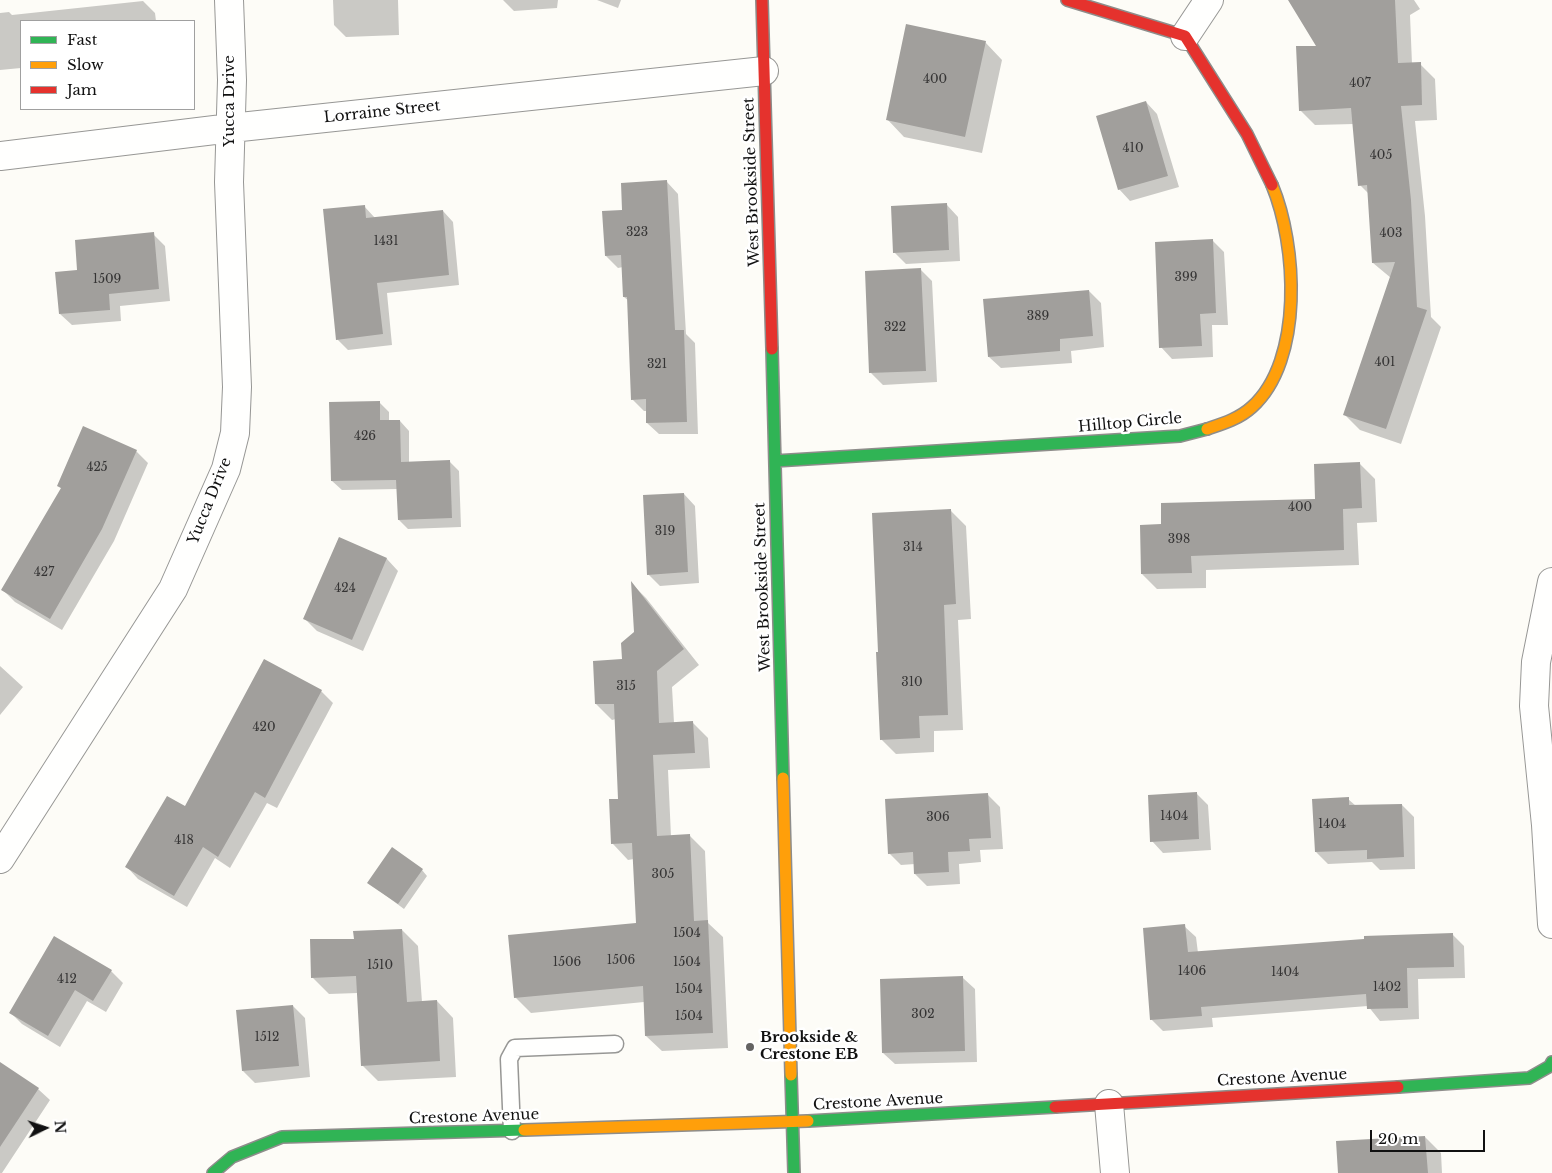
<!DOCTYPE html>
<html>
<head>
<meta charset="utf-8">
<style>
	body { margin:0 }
	#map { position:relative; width:1552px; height:1173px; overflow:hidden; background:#fdfcf7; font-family:"Libre Baskerville",serif }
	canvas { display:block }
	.legend { position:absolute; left:20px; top:20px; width:175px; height:90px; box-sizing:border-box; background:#fff; border:1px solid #a0a0a0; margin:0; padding:6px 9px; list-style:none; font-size:15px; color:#111 }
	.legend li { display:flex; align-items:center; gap:10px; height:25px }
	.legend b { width:25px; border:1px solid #a0a0a0 }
	.north { position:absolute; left:20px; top:1103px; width:50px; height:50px; -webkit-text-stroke:4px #fff; paint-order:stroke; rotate:86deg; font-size:14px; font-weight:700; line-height:20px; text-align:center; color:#111 }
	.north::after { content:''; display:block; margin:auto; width:18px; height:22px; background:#111; clip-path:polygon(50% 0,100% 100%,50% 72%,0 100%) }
	.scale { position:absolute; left:1370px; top:1130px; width:115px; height:22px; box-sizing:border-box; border:2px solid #111; border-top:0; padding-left:6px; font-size:15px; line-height:18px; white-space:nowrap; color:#111; -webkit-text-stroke:4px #fff; paint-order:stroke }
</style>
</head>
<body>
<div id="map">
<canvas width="1552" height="1173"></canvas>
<ul class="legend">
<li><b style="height:6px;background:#30b455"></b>Fast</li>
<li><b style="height:6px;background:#ff9f0a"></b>Slow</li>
<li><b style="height:6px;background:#e5322d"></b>Jam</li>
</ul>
<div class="north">N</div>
<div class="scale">20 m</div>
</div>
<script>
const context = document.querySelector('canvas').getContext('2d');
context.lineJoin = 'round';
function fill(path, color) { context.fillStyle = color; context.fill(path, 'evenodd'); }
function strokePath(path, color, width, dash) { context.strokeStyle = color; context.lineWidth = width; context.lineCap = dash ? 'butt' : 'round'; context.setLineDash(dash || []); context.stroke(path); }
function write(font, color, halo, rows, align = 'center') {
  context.font = font + ' "Libre Baskerville",serif'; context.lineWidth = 5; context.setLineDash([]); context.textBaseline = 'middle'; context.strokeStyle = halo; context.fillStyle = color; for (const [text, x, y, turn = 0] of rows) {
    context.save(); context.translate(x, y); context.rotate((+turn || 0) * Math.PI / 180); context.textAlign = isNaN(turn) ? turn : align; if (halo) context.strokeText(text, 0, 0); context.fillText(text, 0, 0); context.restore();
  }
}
const shadow = new Path2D(`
	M 333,0 L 398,0 L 399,35 L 346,37 L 334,25 Z
	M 503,0 L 558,0 L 557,8 L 514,11 Z
	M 597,0 L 621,0 L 618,8 Z
	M 1294,0 L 1414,0 L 1420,9 L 1410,15 L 1412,64 L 1420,64 L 1435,79 L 1437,120 L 1415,121 L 1425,216 L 1431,317 L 1441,327 L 1401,444 L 1360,430 L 1345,415 L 1391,278 L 1373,263 L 1369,194 L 1360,185 L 1354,124 L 1315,125 L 1300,110 L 1318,47 Z
	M 143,1 L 155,13 L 156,21 L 21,21 L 21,68 L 0,70 L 0,13 L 9,12 L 12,15 Z
	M 985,42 L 1002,60 L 982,153 L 904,137 L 887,119 Z
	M 1146,102 L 1157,114 L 1179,187 L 1130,201 L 1119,189 Z
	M 667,182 L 678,194 L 686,334 L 695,343 L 698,434 L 659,434 L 647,423 L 647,411 L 644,411 L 632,399 L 629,301 L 624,297 L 623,267 L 618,268 L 606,256 L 623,211 Z
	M 947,205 L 958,217 L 960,261 L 906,264 L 894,252 Z
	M 364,206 L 375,218 L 443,211 L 453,222 L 459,285 L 387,293 L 392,345 L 348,350 L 337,339 Z
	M 153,234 L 165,246 L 170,301 L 120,306 L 121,321 L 72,325 L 60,314 L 79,271 Z
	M 1213,241 L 1224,252 L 1228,325 L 1212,325 L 1213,357 L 1172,359 L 1161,347 Z
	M 920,269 L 932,281 L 937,382 L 883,385 L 871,373 Z
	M 1089,291 L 1101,303 L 1104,347 L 1071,351 L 1072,363 L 1001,368 L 989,357 Z
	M 379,402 L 389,412 L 389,421 L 400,421 L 409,431 L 409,463 L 450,462 L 459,471 L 461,527 L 408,529 L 399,520 L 398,489 L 342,490 L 332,481 Z
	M 136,451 L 148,463 L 114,541 L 62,630 L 15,602 L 3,590 L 62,489 L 59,486 Z
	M 1360,464 L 1375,479 L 1377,522 L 1357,523 L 1359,565 L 1206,570 L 1206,588 L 1157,589 L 1142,574 L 1162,525 L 1316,500 Z
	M 684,494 L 695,506 L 699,583 L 660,586 L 648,574 Z
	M 951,511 L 966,526 L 971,619 L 958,620 L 963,730 L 934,731 L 934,752 L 896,754 L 881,739 L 880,653 Z
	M 339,538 L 387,559 L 398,571 L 363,651 L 317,631 L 305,619 Z
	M 632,584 L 646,598 L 699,665 L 672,687 L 674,723 L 692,722 L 708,738 L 710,768 L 668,770 L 671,837 L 690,836 L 705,851 L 708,923 L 723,937 L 728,1048 L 662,1051 L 646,1036 L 644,1002 L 531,1013 L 515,997 L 638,924 L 634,859 L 628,860 L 613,844 L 619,800 L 616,719 L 612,720 L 596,704 L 623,661 L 636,632 Z
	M 0,666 L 23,687 L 0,715 Z
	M 321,691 L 333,703 L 277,808 L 267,803 L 230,868 L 215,858 L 187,907 L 138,879 L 127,867 Z
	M 1196,793 L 1208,805 L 1211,850 L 1163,853 L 1152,841 Z
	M 988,795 L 1000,807 L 1003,849 L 980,850 L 981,862 L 959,864 L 960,884 L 927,886 L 915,874 L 915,864 L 901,865 L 889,853 Z
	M 1348,799 L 1356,806 L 1402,805 L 1414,817 L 1415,869 L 1380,870 L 1372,862 L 1328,864 L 1316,852 Z
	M 422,870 L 427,876 L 404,909 L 369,883 Z
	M 1184,926 L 1196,937 L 1198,953 L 1452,934 L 1464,946 L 1465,978 L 1418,979 L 1419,1019 L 1380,1021 L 1368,1006 L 1212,1018 L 1213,1027 L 1163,1031 L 1151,1019 Z
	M 402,930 L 418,946 L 422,1002 L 437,1001 L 453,1018 L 456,1077 L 378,1081 L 362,1065 L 358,993 L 329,994 L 312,977 Z
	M 111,971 L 123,983 L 106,1012 L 87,1001 L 60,1047 L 22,1024 L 10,1012 Z
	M 963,978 L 975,989 L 977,1062 L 895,1064 L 883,1053 Z
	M 293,1006 L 305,1018 L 310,1077 L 255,1083 L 243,1071 Z
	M 0,1076 L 38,1089 L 50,1100 L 2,1173 L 0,1173 Z
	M 1425,1137 L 1441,1153 L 1442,1173 L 1339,1173 Z`);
const building = new Path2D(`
	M 1288,0 L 1395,0 L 1398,63 L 1421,62 L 1422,105 L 1401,106 L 1411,200 L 1417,307 L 1427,310 L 1386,429 L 1343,415 L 1395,262 L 1372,263 L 1367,185 L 1358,186 L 1351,108 L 1299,111 L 1296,46 L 1316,46 Z
	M 906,24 L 986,41 L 965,137 L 886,120 Z
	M 1146,101 L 1168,176 L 1118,190 L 1096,116 Z
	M 667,180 L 675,330 L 684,330 L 687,422 L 646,423 L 646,399 L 631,400 L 627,297 L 623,297 L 621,255 L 605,256 L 602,211 L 622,210 L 621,183 Z
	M 947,203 L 949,250 L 893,253 L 891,206 Z
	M 365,205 L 366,218 L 443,210 L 449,275 L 377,283 L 383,334 L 336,340 L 323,209 Z
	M 154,232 L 159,289 L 109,294 L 110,310 L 59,314 L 55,272 L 77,270 L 75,240 Z
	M 1213,239 L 1216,313 L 1200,314 L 1202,346 L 1159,348 L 1155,242 Z
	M 921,268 L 926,371 L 869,373 L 865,271 Z
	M 1089,290 L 1093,336 L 1060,339 L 1060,351 L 988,357 L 983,299 Z
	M 380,401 L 380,420 L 400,420 L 401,462 L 450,460 L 452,518 L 398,520 L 396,480 L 331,481 L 329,402 Z
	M 83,426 L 137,450 L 102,529 L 50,619 L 1,590 L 61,488 L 57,486 Z
	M 1360,462 L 1362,508 L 1343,509 L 1344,550 L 1191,556 L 1192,573 L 1141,574 L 1140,525 L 1161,524 L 1161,503 L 1315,499 L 1314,464 Z
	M 684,493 L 688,572 L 647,575 L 643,495 Z
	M 951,509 L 956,604 L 944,605 L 948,715 L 919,716 L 920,738 L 880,740 L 876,652 L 878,652 L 872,513 Z
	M 339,537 L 387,558 L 352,640 L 303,619 Z
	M 631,581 L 684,649 L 657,671 L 659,723 L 693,721 L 695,753 L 653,755 L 657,836 L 690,834 L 694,921 L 708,920 L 713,1033 L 645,1036 L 643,986 L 514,998 L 508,935 L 636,923 L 632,843 L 611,844 L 609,799 L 618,799 L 614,704 L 595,704 L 593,661 L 622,659 L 621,643 L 634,632 Z
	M 264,659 L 322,690 L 265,798 L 255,792 L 218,857 L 203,847 L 174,896 L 125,867 L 167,796 L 185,806 Z
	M 1197,792 L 1199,839 L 1150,842 L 1148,795 Z
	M 988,793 L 991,838 L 969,839 L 970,851 L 948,852 L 949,872 L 914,874 L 913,852 L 888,854 L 885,799 Z
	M 1349,797 L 1349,805 L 1402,804 L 1404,857 L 1367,859 L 1367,850 L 1315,852 L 1312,799 Z
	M 392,847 L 423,869 L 398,904 L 367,883 Z
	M 1185,924 L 1188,952 L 1364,939 L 1364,936 L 1453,933 L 1454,967 L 1407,968 L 1408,1008 L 1367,1009 L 1366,994 L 1201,1007 L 1202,1016 L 1150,1020 L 1143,928 Z
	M 402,929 L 407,1002 L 437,1000 L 440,1061 L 361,1066 L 356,976 L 311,978 L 310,939 L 354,939 L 353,931 Z
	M 54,936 L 112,970 L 93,1001 L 75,990 L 48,1036 L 9,1013 Z
	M 963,976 L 965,1051 L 882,1053 L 880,979 Z
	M 293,1005 L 299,1066 L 242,1071 L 236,1010 Z
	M 0,1062 L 39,1088 L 0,1147 Z
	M 1425,1136 L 1428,1173 L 1338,1173 L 1336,1141 Z`);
const lane = new Path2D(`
	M 512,1131 L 509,1059 L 515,1048 L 615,1044`);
const street = new Path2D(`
	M 1185,36 L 1209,0
	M 0,156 L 231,128 L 764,71
	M 1552,582 L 1536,662 L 1534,706 L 1546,825 L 1552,924
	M 0,859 L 173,589 L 226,469 L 235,433 L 237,387 L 229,182 L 232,80 L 229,0
	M 1109,1104 L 1115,1173`);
const fast = new Path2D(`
	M 772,349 L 783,778
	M 775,461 L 1180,436 L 1207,429
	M 791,1075 L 794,1173
	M 1398,1087 L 1529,1078 L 1550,1066 L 1552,1062
	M 808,1121 L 1055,1107
	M 213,1173 L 232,1157 L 282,1137 L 524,1130`);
const slow = new Path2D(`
	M 1207,429 C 1222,424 1239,419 1252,407 C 1304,360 1297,245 1272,185
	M 783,778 L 791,1075
	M 524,1130 L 808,1121`);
const jam = new Path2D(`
	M 762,0 L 772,349
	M 1067,0 L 1185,36 L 1247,134 L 1272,185
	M 1055,1107 L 1398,1087`);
const markers = [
	[750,1047,5,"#646362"]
];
const numberNames = [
	["400",935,80],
	["407",1360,84],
	["410",1133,149],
	["405",1381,156],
	["323",637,233],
	["403",1391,234],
	["1431",386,242],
	["399",1186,278],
	["1509",107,280],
	["389",1038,317],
	["322",895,328],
	["401",1385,363],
	["321",657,365],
	["426",365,437],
	["425",97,468],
	["400",1300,508],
	["319",665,532],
	["398",1179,540],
	["314",913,548],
	["427",44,573],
	["424",345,589],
	["310",912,683],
	["315",626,687],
	["420",264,728],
	["1404",1174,817],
	["306",938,818],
	["1404",1332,825],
	["418",184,841],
	["305",663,875],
	["1504",687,934],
	["1506",621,961],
	["1506",567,963],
	["1504",687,963],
	["1510",380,966],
	["1406",1192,972],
	["1404",1285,973],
	["412",67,980],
	["1402",1387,988],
	["1504",689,990],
	["302",923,1015],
	["1504",689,1017],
	["1512",267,1038]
];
const streetNames = [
	["Yucca Drive",230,101,-90],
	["Lorraine Street",382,112,-6],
	["West Brookside Street",752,182,-92],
	["Hilltop Circle",1130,423,-5],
	["Yucca Drive",210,501,-68],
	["West Brookside Street",763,587,-92],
	["Crestone Avenue",1282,1078,-3],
	["Crestone Avenue",878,1102,-3],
	["Crestone Avenue",474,1117,-2]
];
const poiNames = [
	["Brookside &",760,1038],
	["Crestone EB",760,1055]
];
fill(shadow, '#0003');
fill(building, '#a19f9c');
strokePath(lane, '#979795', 19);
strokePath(street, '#979795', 30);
strokePath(fast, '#8e8d8b', 14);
strokePath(slow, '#8e8d8b', 14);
strokePath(jam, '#8e8d8b', 14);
strokePath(lane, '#fffffe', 16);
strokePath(street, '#fffffe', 28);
strokePath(fast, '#30b455', 11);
strokePath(slow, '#ff9f0a', 11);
strokePath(jam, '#e5322d', 11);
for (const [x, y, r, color] of markers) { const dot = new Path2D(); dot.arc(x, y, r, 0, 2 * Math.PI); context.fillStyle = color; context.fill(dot); strokePath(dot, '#fff', 2); }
write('12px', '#353434', null, numberNames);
write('15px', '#111', '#fff', streetNames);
write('bold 15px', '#111', '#fff', poiNames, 'left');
</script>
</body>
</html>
